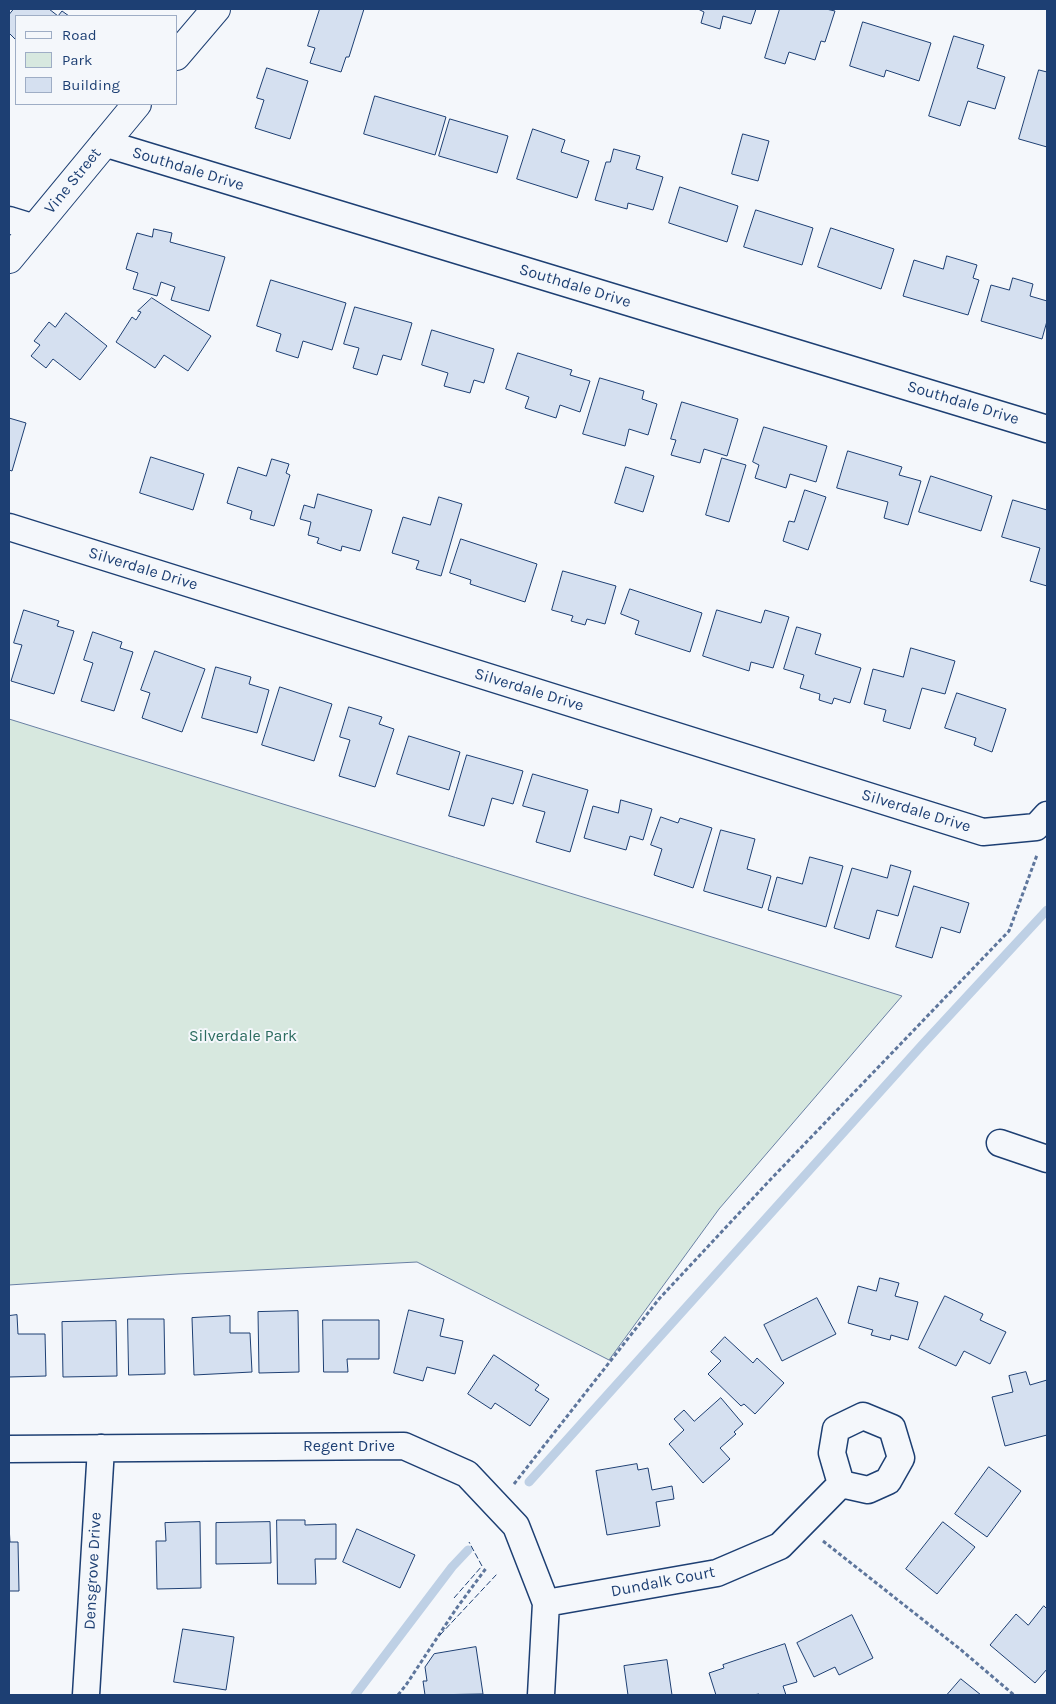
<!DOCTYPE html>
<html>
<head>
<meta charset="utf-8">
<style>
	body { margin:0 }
	#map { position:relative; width:1056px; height:1704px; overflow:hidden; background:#f4f7fb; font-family:Karla,sans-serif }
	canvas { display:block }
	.frame { position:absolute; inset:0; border:10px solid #1d3f73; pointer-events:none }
	.legend { position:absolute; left:15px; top:15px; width:162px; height:90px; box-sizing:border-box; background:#f4f7fb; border:1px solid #9eadc5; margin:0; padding:6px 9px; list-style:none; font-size:15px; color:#1d3f73 }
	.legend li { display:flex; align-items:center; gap:10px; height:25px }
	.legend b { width:25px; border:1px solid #9eadc5 }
</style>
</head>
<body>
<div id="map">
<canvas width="1056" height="1704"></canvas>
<div class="frame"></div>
<ul class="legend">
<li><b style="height:6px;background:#f4f7fb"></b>Road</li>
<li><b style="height:14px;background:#d7e8df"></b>Park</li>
<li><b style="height:14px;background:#d5e0f0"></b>Building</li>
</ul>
</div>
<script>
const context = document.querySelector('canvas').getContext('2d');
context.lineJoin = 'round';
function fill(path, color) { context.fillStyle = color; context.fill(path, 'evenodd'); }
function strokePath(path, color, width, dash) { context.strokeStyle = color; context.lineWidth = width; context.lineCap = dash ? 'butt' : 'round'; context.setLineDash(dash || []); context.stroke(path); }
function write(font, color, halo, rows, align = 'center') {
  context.font = font + ' Karla,sans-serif'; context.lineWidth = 4; context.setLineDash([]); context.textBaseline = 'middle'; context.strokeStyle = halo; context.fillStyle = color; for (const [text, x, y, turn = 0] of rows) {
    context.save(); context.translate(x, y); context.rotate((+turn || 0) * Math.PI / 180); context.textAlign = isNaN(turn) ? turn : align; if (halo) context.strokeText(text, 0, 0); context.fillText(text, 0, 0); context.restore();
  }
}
const green = new Path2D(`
	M 9,719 L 902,996 L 719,1209 L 609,1360 L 417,1262 L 178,1274 L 9,1285 Z`);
const stream = new Path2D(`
	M 529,1482 L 922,1045 L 1047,910
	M 355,1695 L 452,1567 L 468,1550`);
const building = new Path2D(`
	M 14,9 L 49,9 L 58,16 L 62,11 L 69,16 L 16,16 L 16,40 L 9,33 L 9,15 Z
	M 320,9 L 364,9 L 349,57 L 346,57 L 341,72 L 310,63 L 315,48 L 308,46 Z
	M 701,9 L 756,9 L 751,24 L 723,16 L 720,29 L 701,23 L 704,12 L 700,10 Z
	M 780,9 L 826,9 L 835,11 L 825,42 L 821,41 L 815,60 L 789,52 L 785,64 L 765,58 Z
	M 863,22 L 931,43 L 919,81 L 886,70 L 884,77 L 850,66 Z
	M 954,36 L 984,45 L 977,68 L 1005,77 L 995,109 L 968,101 L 960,126 L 929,116 Z
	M 267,68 L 308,81 L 290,139 L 255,128 L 264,100 L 257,98 Z
	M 1039,70 L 1047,72 L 1047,147 L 1019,139 Z
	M 375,96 L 446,117 L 435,155 L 364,134 Z
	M 450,119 L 508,136 L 497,173 L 439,156 Z
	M 533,129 L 565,140 L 561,152 L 589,161 L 577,198 L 517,179 Z
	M 743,134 L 769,141 L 758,181 L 732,174 Z
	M 614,149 L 640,156 L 636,169 L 663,177 L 653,210 L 628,203 L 627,209 L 595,200 L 606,162 L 610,162 Z
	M 680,187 L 738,206 L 727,242 L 669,223 Z
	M 756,210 L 813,228 L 802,265 L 744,247 Z
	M 831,228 L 894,249 L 881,289 L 818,267 Z
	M 154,229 L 172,233 L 170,242 L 225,257 L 209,311 L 171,300 L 175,287 L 161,282 L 157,296 L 133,289 L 138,273 L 126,269 L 137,233 L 152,237 Z
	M 947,256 L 977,265 L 973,278 L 979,280 L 968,315 L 903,296 L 914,260 L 943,269 Z
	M 1013,278 L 1033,284 L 1030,296 L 1047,301 L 1047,321 L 1042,339 L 981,321 L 991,285 L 1009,290 Z
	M 271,280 L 346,303 L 332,350 L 303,341 L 298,358 L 276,351 L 281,334 L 257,326 Z
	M 152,298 L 211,336 L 188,371 L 164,355 L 155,368 L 116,342 L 132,317 L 136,320 L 141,312 L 138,311 Z
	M 355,307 L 412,323 L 401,360 L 383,355 L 377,375 L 353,368 L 359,348 L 344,344 Z
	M 66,313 L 107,346 L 80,380 L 53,359 L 46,368 L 31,356 L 40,345 L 34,341 L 49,322 L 55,327 Z
	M 432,330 L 494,349 L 484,383 L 474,380 L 470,393 L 444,386 L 448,373 L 422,365 Z
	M 518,353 L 572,370 L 570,375 L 590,381 L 580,412 L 560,405 L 556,418 L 525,408 L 529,397 L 506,389 Z
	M 600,378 L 644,391 L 642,399 L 657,404 L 648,435 L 629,429 L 625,446 L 583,434 Z
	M 682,402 L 738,419 L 727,456 L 704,449 L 700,463 L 671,455 L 676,440 L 671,439 Z
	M 9,418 L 26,423 L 12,471 L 9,470 Z
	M 764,427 L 827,446 L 816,482 L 790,474 L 786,488 L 755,478 L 759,465 L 753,462 Z
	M 848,451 L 902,467 L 899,475 L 921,481 L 908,525 L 884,518 L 888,502 L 837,488 Z
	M 151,457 L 204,474 L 193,510 L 140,493 Z
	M 722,458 L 746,465 L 729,522 L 706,515 Z
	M 272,459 L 289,464 L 286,473 L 290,475 L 274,526 L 250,519 L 252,511 L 227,503 L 238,467 L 266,476 Z
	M 626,467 L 654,476 L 643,512 L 615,503 Z
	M 931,476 L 992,496 L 981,531 L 919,512 Z
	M 805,490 L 826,497 L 808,550 L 783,541 L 789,521 L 794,522 Z
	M 318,494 L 372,510 L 360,551 L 342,546 L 341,551 L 317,543 L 319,538 L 308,535 L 311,522 L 300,519 L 304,505 L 314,508 Z
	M 439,497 L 462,504 L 441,576 L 416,569 L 419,561 L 392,553 L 403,517 L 430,525 Z
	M 1013,500 L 1047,510 L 1047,586 L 1030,581 L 1040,548 L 1002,537 Z
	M 461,539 L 537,564 L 525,602 L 470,584 L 471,580 L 450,573 Z
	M 563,571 L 616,586 L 605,624 L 587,619 L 585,625 L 571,621 L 573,616 L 552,610 Z
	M 630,589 L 702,613 L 690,652 L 635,634 L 639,621 L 621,614 Z
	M 24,610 L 59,621 L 57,626 L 74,631 L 54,694 L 11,681 L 22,645 L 14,643 Z
	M 717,610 L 761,623 L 765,610 L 789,617 L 773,668 L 751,662 L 749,671 L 703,656 Z
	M 797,627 L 821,634 L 815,654 L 861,668 L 850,703 L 834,698 L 832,704 L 819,700 L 820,694 L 800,688 L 804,675 L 784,669 Z
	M 93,632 L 122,642 L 120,648 L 133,652 L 114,711 L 81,701 L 93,663 L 84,660 Z
	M 911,648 L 955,661 L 945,694 L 922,688 L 910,729 L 883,721 L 886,710 L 864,704 L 873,669 L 903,677 Z
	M 155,651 L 205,669 L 182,732 L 142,718 L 150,693 L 141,690 Z
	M 216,667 L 251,677 L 249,684 L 269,690 L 257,733 L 202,718 Z
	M 280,687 L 332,704 L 314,761 L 262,745 Z
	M 957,693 L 1006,709 L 992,752 L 974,745 L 976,738 L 945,728 Z
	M 349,707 L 382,717 L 379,724 L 394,729 L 375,787 L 339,776 L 350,740 L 340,737 Z
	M 409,736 L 460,752 L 449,790 L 397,774 Z
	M 467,755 L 523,771 L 513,804 L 492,798 L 484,826 L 449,816 Z
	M 533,774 L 588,790 L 570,852 L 536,842 L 545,812 L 523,806 Z
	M 621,800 L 652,809 L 643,840 L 630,836 L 626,850 L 584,838 L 593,806 L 618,813 Z
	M 661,817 L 678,823 L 680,818 L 712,828 L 693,888 L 654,875 L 662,849 L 651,845 Z
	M 721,830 L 755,839 L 747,869 L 771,876 L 762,908 L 704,891 Z
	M 810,857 L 843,866 L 826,927 L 768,910 L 777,877 L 802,884 Z
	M 891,865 L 911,871 L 898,916 L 877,910 L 869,939 L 834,928 L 852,868 L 887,878 Z
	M 914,886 L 969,903 L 960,933 L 941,927 L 932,958 L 896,947 Z
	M 880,1278 L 899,1283 L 895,1296 L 918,1302 L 908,1340 L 891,1335 L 890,1340 L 871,1335 L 873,1330 L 848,1323 L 858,1286 L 876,1291 Z
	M 945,1296 L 983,1314 L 980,1320 L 1006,1332 L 990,1364 L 964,1351 L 956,1366 L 919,1348 Z
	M 817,1298 L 836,1334 L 782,1361 L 764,1325 Z
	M 409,1310 L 444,1319 L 440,1336 L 463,1341 L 455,1374 L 427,1367 L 423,1381 L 394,1373 Z
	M 298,1311 L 299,1372 L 259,1373 L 258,1312 Z
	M 17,1315 L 18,1334 L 45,1334 L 46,1376 L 9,1377 L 9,1316 Z
	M 230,1316 L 230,1333 L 250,1333 L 252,1372 L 194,1375 L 192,1318 Z
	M 128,1319 L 164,1319 L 165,1374 L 129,1375 Z
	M 323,1320 L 379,1320 L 379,1359 L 347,1359 L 348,1372 L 324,1372 Z
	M 116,1321 L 117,1376 L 63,1377 L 62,1322 Z
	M 725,1337 L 753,1363 L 757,1358 L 784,1383 L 755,1414 L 744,1404 L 741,1406 L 708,1374 L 721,1361 L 711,1352 Z
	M 494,1355 L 539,1385 L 535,1390 L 549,1399 L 530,1426 L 495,1403 L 491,1409 L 468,1394 Z
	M 1026,1372 L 1030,1385 L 1047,1380 L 1047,1435 L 1005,1446 L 992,1397 L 1013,1392 L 1009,1376 Z
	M 721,1398 L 743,1424 L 734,1432 L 736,1434 L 720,1448 L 730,1459 L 703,1483 L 669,1444 L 684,1430 L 674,1419 L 684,1410 L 694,1421 Z
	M 637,1464 L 638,1470 L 648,1468 L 652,1490 L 672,1486 L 674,1499 L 656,1502 L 660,1526 L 607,1535 L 596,1471 Z
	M 989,1467 L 1021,1491 L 987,1537 L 955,1514 Z
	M 277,1520 L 305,1520 L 305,1525 L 336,1524 L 336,1559 L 315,1559 L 316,1584 L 278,1584 Z
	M 200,1522 L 201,1588 L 157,1589 L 156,1541 L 166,1541 L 165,1523 Z
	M 270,1522 L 271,1563 L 216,1564 L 216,1523 Z
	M 943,1522 L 975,1547 L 937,1594 L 906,1569 Z
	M 9,1526 L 10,1542 L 18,1542 L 19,1591 L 9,1591 Z
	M 357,1529 L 415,1555 L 400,1588 L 343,1562 Z
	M 1044,1606 L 1047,1609 L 1047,1669 L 1035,1683 L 990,1645 L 1016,1614 L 1028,1625 Z
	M 852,1615 L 873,1658 L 839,1675 L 835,1667 L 814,1677 L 797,1643 Z
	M 183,1629 L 234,1637 L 226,1690 L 174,1682 Z
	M 785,1644 L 797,1682 L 783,1686 L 786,1695 L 759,1695 L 759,1694 L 753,1695 L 716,1695 L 709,1673 L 724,1668 L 723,1665 Z
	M 476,1647 L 483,1694 L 425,1695 L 423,1681 L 427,1681 L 425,1667 L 434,1654 Z
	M 667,1660 L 672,1695 L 628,1695 L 624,1666 Z
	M 961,1679 L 981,1695 L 947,1695 Z`);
const path = new Path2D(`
	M 514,1484 L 659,1299 L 770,1180 L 1009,931 L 1037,855
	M 823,1541 L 960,1649 L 1014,1695
	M 398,1695 L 406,1685 L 456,1609 L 487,1567`);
const street = new Path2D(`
	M 104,143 L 1047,429
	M 9,220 L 35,228
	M 9,527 L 983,832 L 1036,827 L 1047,815
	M 1000,1143 L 1047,1159
	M 9,1449 L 404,1446 L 467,1474 L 516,1526 L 546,1603 L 541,1695
	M 546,1603 L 717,1573 L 780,1546 L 841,1484 L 868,1490 L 888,1481 L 901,1458 L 892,1428 L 863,1416 L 836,1429 L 832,1453 L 841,1484
	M 86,1695 L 101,1448`);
const secondary = new Path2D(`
	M 176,56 L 216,9
	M 9,259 L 137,104`);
const fence = new Path2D(`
	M 454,1598 L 482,1566 L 469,1542
	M 440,1635 L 497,1574`);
const streetNames = [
	["Southdale Drive",188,169,17],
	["Vine Street",73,181,-51],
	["Southdale Drive",575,286,17],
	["Southdale Drive",963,403,17],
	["Silverdale Drive",143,569,17],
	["Silverdale Drive",529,690,17],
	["Silverdale Drive",916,811,17],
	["Regent Drive",349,1446],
	["Densgrove Drive",93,1571,-87],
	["Dundalk Court",663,1582,-11]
];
const parkNames = [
	["Silverdale Park",243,1036]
];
fill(green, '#d7e8df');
strokePath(green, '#687fa3', 1);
strokePath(stream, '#bed0e5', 9);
fill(building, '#d5e0f0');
strokePath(building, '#1d3f73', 1);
strokePath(street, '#1d3f73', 29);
strokePath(secondary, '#1d3f73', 30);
strokePath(path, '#5e769c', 3, [4, 2.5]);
strokePath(street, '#f4f7fb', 26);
strokePath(secondary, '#f4f7fb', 28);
strokePath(fence, '#1d3f73', 1, [6, 2.5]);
write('16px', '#1d3f73', '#f4f7fb', streetNames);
write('16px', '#2c6c60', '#f4f7fb', parkNames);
</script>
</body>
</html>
